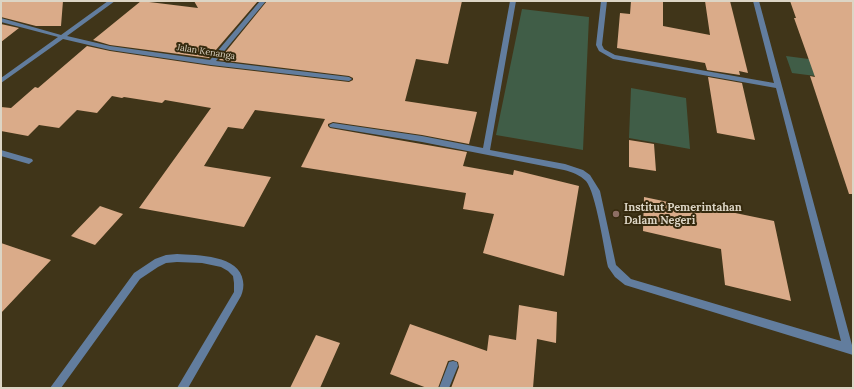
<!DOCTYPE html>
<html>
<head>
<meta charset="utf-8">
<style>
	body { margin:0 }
	#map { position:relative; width:854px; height:389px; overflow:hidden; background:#403519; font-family:Lora,serif }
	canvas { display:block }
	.frame { position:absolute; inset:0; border:2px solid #dcd5c5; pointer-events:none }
</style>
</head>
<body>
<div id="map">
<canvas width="854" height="389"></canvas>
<div class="frame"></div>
</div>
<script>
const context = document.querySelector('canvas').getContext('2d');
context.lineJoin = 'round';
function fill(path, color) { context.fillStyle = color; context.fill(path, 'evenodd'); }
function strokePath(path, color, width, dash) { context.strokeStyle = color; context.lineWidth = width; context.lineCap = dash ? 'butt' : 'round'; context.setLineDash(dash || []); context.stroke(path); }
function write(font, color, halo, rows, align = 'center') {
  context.font = font + ' Lora,serif'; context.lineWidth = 4; context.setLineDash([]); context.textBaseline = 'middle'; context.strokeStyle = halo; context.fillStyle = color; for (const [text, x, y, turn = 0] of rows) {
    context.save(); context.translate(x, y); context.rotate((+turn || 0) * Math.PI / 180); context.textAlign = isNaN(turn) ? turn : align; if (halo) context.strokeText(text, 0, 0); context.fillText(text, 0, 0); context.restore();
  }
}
const green = new Path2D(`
	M 522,9 L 589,17 L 583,150 L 496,135 Z
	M 786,56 L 839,63 L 847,80 L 792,73 Z
	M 631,88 L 686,98 L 690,149 L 629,138 Z`);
const building = new Path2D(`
	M 1,1 L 63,1 L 61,26 L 36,26 L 1,17 Z
	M 141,1 L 198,8 L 194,1 L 258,1 L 209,58 L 110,45 L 93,40 Z
	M 267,1 L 462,1 L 448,64 L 416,59 L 405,101 L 477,112 L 469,144 L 422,135 L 333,122 L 328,124 L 328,126 L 330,128 L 467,152 L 463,166 L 513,175 L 514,170 L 579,186 L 564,276 L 483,253 L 494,214 L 463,209 L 466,193 L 301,167 L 325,119 L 255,110 L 243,129 L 228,127 L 204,166 L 271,177 L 244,227 L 139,208 L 211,108 L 165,100 L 162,103 L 124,97 L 122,98 L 112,96 L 97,113 L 77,110 L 59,128 L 39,125 L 28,136 L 1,131 L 1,107 L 11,108 L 35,87 L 38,88 L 87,46 L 110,51 L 211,66 L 349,82 L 353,80 L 353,78 L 349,76 L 219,60 Z
	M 631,1 L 663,1 L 663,26 L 710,35 L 705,1 L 730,1 L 748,73 L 739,71 L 740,75 L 707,70 L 705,63 L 617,48 L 620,13 L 630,14 Z
	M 790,1 L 853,1 L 853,194 L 849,194 L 810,76 L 815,77 L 794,18 L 796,18 Z
	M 1,24 L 19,28 L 1,42 Z
	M 708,77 L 742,83 L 755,140 L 717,133 Z
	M 629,140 L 654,144 L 656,171 L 629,167 Z
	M 644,197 L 716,212 L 716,209 L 774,221 L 791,301 L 725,285 L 721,249 L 643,231 Z
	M 100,206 L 123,214 L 95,245 L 71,236 Z
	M 1,243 L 51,260 L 1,313 Z
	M 519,305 L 557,312 L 556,343 L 537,339 L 533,388 L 451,388 L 459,367 L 458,362 L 453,360 L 448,361 L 438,388 L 427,388 L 390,374 L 410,324 L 487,351 L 489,335 L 516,340 Z
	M 316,335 L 340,343 L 320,388 L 290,388 Z`);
const lane = new Path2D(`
	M 177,254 C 197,255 240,255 243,281 C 244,286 243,291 241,296 L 188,388 L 177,388 L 234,292 L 234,283 L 233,276 L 228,271 L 221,267 L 202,263 L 177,262 L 166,263 L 158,267 L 140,279 L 61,388 L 50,388 L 134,273 L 155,259 L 166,255 Z`);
const street = new Path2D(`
	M 108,1 L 115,1 L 67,36 L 110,46 L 210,60 L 260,1 L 266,1 L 216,61 L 349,77 L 352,79 L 349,81 L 211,65 L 110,50 L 63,39 L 1,83 L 1,78 L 58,37 L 1,22 L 1,18 L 61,35 Z
	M 510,1 L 516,1 L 490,150 L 565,164 L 583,170 L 590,175 L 600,191 L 616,265 L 631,279 L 841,341 L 776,88 L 613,59 L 599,51 L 596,45 L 601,1 L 607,1 L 602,45 L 604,49 L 615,55 L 774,83 L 753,1 L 759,1 L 852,345 L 853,345 L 853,355 L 625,285 L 615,277 L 608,267 C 604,249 596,193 586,181 C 580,175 572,172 564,170 L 422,142 L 330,127 L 329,125 L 333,123 L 422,136 L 483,148 Z
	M 1,150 L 32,159 L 33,161 L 29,164 L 1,156 Z
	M 453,361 L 457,362 L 458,366 L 449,388 L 439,388 L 449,362 Z`);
const markers = [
	[616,214,4,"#8d6e63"]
];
const farStreetnames = [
	["Jalan Kenanga",206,52,9]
];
const poiNames = [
	["Institut Pemerintahan",624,208],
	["Dalam Negeri",624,221]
];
fill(green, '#405d47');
fill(building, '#daab89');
fill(lane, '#627d9e');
fill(street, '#627d9e');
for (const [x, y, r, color] of markers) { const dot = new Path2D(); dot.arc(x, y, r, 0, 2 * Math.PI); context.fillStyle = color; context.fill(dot); strokePath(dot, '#362a0e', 1.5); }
write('9px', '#dcd5c5', '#362a0e', farStreetnames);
write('bold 11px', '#dcd5c5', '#362a0e', poiNames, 'left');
</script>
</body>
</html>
